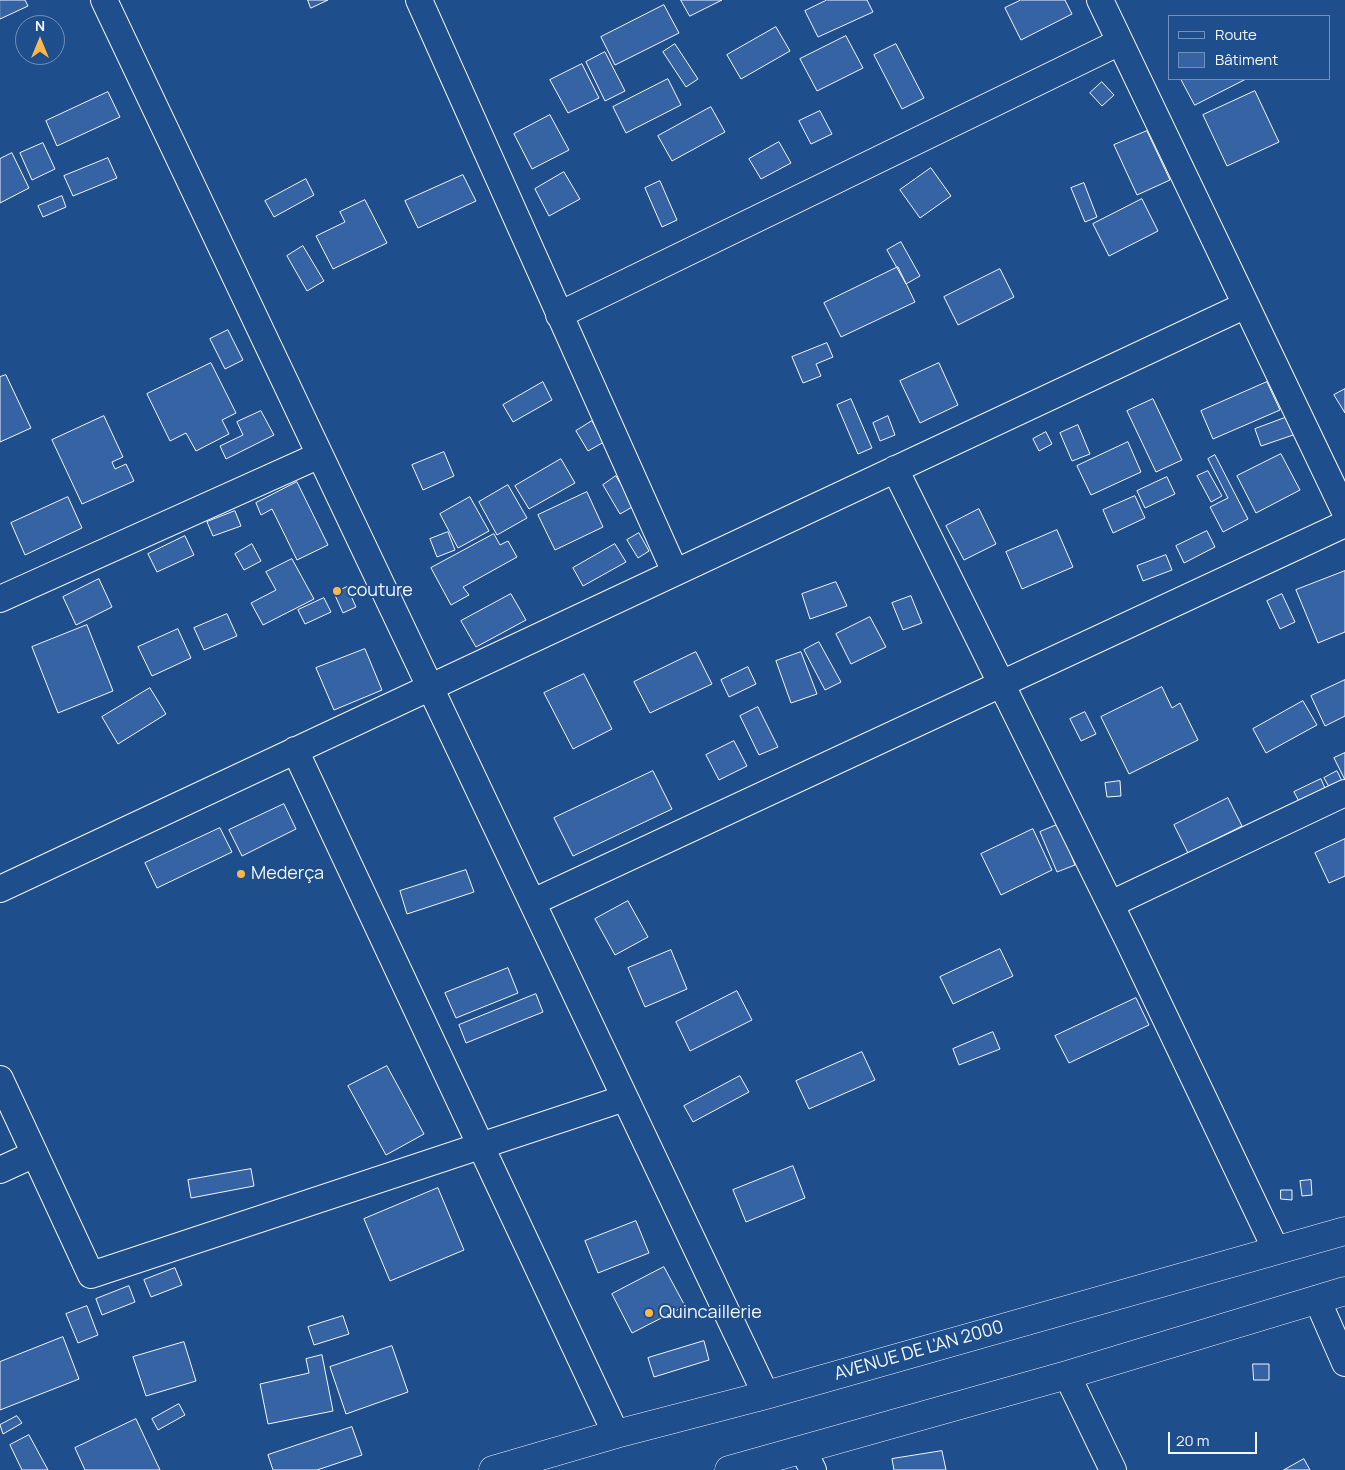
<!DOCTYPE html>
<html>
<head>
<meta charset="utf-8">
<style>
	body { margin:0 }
	#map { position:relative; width:1345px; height:1470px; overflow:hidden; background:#1f4e8c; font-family:Manrope,sans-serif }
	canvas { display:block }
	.legend { position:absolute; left:1168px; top:15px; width:162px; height:65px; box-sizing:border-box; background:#1f4e8c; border:1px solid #7391ba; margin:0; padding:6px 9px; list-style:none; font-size:15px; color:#f2f6ff }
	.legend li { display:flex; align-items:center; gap:10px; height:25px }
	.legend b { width:25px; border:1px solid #7391ba }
	.north { position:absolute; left:15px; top:15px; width:50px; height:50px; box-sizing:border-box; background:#1f4e8c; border:1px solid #7391ba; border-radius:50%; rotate:0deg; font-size:14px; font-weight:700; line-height:20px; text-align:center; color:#f2f6ff }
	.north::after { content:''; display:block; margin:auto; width:18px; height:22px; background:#ffb74d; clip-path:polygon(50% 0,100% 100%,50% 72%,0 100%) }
	.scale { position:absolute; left:1168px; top:1432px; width:89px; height:22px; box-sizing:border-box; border:2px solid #f2f6ff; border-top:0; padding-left:6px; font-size:15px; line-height:18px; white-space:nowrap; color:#f2f6ff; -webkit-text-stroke:4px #1f4e8c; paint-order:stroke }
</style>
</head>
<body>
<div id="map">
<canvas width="1345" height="1470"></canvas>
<ul class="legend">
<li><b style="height:6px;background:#1f4e8c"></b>Route</li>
<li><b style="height:14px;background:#3563a3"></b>Bâtiment</li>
</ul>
<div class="north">N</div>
<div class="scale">20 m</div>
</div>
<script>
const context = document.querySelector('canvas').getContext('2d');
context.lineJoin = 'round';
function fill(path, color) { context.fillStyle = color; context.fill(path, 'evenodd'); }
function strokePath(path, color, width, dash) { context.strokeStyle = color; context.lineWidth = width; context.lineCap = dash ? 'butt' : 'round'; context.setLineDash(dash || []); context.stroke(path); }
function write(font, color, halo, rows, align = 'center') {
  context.font = font + ' Manrope,sans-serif'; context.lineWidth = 4; context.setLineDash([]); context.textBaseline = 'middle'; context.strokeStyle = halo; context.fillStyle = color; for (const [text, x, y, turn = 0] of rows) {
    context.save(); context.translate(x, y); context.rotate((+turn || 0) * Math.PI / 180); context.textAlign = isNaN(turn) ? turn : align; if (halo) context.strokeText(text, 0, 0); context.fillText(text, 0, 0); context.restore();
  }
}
const building = new Path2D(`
	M 0,0 L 25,0 L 28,6 L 0,19 Z
	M 308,0 L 328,0 L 311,8 Z
	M 681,0 L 722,0 L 690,16 Z
	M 827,0 L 867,0 L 873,12 L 818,37 L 805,11 Z
	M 1021,0 L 1065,0 L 1072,14 L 1021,40 L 1005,8 Z
	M 664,5 L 679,33 L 615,65 L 601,37 Z
	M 776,27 L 790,51 L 741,79 L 727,55 Z
	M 846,36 L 863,68 L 817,91 L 800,59 Z
	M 675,44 L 698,79 L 686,87 L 663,52 Z
	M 896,44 L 924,98 L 902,109 L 874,55 Z
	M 605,52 L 625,91 L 605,101 L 586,62 Z
	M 582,64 L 599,98 L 568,113 L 550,80 Z
	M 668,79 L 681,105 L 626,133 L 613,107 Z
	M 1181,79 L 1246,79 L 1195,105 Z
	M 1102,82 L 1114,95 L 1102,106 L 1090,93 Z
	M 1255,91 L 1279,142 L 1227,166 L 1203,115 Z
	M 108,92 L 120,117 L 57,146 L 46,121 Z
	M 711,107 L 725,132 L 672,161 L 658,136 Z
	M 820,111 L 832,134 L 811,144 L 799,121 Z
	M 550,115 L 569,150 L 532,169 L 514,134 Z
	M 1147,131 L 1170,180 L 1137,195 L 1114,145 Z
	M 779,142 L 791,163 L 761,179 L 749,159 Z
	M 43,143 L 55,169 L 32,180 L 20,153 Z
	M 12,153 L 29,188 L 0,203 L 0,159 Z
	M 108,158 L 117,178 L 73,196 L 64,176 Z
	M 931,168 L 951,196 L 920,218 L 900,190 Z
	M 564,172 L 580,199 L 549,216 L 535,189 Z
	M 463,175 L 476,201 L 418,228 L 405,201 Z
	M 306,179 L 314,195 L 274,217 L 265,201 Z
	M 660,181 L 677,220 L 662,227 L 645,188 Z
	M 1084,183 L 1097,217 L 1085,222 L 1071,188 Z
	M 62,196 L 66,207 L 43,217 L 38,206 Z
	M 1142,199 L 1158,231 L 1109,256 L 1093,224 Z
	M 365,200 L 387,243 L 333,269 L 316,236 L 345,222 L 340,212 Z
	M 901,242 L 920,276 L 906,284 L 887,250 Z
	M 303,246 L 324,281 L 307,291 L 287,256 Z
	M 898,267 L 915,302 L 841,337 L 824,303 Z
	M 1000,269 L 1014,297 L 958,325 L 944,297 Z
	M 228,330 L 243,360 L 225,369 L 210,339 Z
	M 827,343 L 833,357 L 816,364 L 821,376 L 803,383 L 792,357 Z
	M 211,363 L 236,413 L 222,420 L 229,434 L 196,451 L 186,433 L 170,441 L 147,394 Z
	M 939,363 L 958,405 L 920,423 L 900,381 Z
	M 6,375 L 31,428 L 0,442 L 0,377 Z
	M 543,382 L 552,400 L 513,422 L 503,405 Z
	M 1267,382 L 1280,410 L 1213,439 L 1201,411 Z
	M 1345,389 L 1345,413 L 1334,395 Z
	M 851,399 L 872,448 L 858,454 L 837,405 Z
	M 1153,399 L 1182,460 L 1156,472 L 1127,411 Z
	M 261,411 L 274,435 L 226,459 L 220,446 L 243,435 L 237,422 Z
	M 104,416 L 123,457 L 112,462 L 115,469 L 126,464 L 134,481 L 82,504 L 52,440 Z
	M 888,416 L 895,435 L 880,441 L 873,423 Z
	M 1290,416 L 1296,434 L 1261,446 L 1255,429 Z
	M 592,421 L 604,442 L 588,451 L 576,431 Z
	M 1078,425 L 1090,454 L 1072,461 L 1060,433 Z
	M 1046,432 L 1052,444 L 1039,451 L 1033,439 Z
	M 1128,442 L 1141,472 L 1091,495 L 1077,466 Z
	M 444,452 L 454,476 L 423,490 L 412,465 Z
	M 1281,454 L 1300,490 L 1256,513 L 1237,476 Z
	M 1215,455 L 1248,519 L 1223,532 L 1210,507 L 1228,498 L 1208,459 Z
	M 561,459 L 575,483 L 529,509 L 515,486 Z
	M 1208,471 L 1222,496 L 1211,502 L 1197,476 Z
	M 616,476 L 634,506 L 620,514 L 603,485 Z
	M 1167,477 L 1175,494 L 1145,508 L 1137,491 Z
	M 297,482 L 328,545 L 297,560 L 272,509 L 261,515 L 256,503 Z
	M 508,485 L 527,518 L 497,535 L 479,502 Z
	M 587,492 L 603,527 L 555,550 L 538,515 Z
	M 1135,496 L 1145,518 L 1113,533 L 1103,510 Z
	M 68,497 L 82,528 L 25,555 L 11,523 Z
	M 470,497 L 489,531 L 458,548 L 440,514 Z
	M 979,509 L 996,544 L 964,560 L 946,526 Z
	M 235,511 L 241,526 L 213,536 L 207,522 Z
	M 1057,530 L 1073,567 L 1022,589 L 1006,552 Z
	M 1207,531 L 1215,547 L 1184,563 L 1176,546 Z
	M 448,532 L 455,550 L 437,557 L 430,539 Z
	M 639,533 L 649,551 L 638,558 L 627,540 Z
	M 494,534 L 500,545 L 508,541 L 517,557 L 463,587 L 469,595 L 451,605 L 431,568 Z
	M 185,536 L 194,555 L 157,572 L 148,554 Z
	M 252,544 L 261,561 L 244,570 L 235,554 Z
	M 615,544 L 626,562 L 583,586 L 573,568 Z
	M 1166,555 L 1172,570 L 1143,581 L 1137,566 Z
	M 292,559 L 314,599 L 263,625 L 251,603 L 276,590 L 266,572 Z
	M 1345,571 L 1345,632 L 1318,643 L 1296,590 Z
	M 99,579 L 112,607 L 76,625 L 63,597 Z
	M 836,582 L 847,606 L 810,619 L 802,594 Z
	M 347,587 L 356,607 L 343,613 L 334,593 Z
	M 511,594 L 526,620 L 476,647 L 461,621 Z
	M 1282,594 L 1295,622 L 1280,629 L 1267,601 Z
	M 911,596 L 922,623 L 903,630 L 892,603 Z
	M 324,598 L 331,612 L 305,624 L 298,610 Z
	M 227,614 L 237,636 L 204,650 L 194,628 Z
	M 870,617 L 886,647 L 851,664 L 836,634 Z
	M 87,625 L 113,691 L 58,713 L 32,647 Z
	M 178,629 L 191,658 L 152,676 L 138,647 Z
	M 819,642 L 841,682 L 825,690 L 804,650 Z
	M 365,649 L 382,690 L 334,710 L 316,668 Z
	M 696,652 L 712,684 L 650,713 L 634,682 Z
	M 801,652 L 817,694 L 791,703 L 776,661 Z
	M 748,667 L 756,684 L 729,697 L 721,680 Z
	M 584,674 L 612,729 L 573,749 L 544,693 Z
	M 1345,680 L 1345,716 L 1325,726 L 1311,696 Z
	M 1162,687 L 1172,708 L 1180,703 L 1198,740 L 1129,774 L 1101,717 Z
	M 150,688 L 166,714 L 118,744 L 102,717 Z
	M 1303,701 L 1317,725 L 1266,753 L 1253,729 Z
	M 758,707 L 778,747 L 759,755 L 740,716 Z
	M 1085,712 L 1096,734 L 1081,741 L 1070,719 Z
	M 734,741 L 747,766 L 719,780 L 706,755 Z
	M 1345,753 L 1345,780 L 1334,758 Z
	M 653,771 L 672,809 L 573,856 L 554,818 Z
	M 1337,771 L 1344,785 L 1332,792 L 1324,778 Z
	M 1321,779 L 1327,793 L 1301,805 L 1294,792 Z
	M 1120,781 L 1121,796 L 1107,797 L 1105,783 Z
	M 1228,798 L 1242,826 L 1188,853 L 1174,825 Z
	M 284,804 L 296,829 L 242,856 L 229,830 Z
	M 1059,824 L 1075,865 L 1057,872 L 1040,832 Z
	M 220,828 L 232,852 L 157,888 L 145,863 Z
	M 1033,829 L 1052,870 L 1001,895 L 981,854 Z
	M 1345,839 L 1345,876 L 1329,883 L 1315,853 Z
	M 466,870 L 474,892 L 407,914 L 400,891 Z
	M 628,901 L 648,937 L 615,955 L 595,919 Z
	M 1000,949 L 1013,976 L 953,1004 L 940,977 Z
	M 671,950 L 687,989 L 645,1007 L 628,968 Z
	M 508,968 L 518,993 L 456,1018 L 445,993 Z
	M 737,991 L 752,1020 L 690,1051 L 676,1022 Z
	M 536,994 L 543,1012 L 466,1043 L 459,1025 Z
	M 1136,998 L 1149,1025 L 1069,1063 L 1055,1036 Z
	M 993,1032 L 1000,1049 L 959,1065 L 953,1049 Z
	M 862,1052 L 875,1080 L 809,1109 L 796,1081 Z
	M 387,1066 L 424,1134 L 386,1155 L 348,1086 Z
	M 740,1076 L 749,1092 L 693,1122 L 684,1106 Z
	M 793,1166 L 805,1198 L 746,1222 L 733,1190 Z
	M 251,1169 L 254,1186 L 191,1198 L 188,1180 Z
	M 1311,1180 L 1312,1195 L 1302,1196 L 1300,1181 Z
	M 438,1188 L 464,1250 L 390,1281 L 364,1219 Z
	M 1281,1190 L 1292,1190 L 1292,1200 L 1281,1199 Z
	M 636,1221 L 649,1253 L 598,1273 L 585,1241 Z
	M 664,1267 L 685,1306 L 632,1333 L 612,1294 Z
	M 175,1268 L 182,1285 L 151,1297 L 144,1280 Z
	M 129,1286 L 135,1302 L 102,1315 L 96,1299 Z
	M 87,1306 L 98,1335 L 78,1343 L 66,1314 Z
	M 343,1316 L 349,1334 L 314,1345 L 308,1327 Z
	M 63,1337 L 79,1379 L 0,1410 L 0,1362 Z
	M 704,1341 L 709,1360 L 654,1377 L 648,1358 Z
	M 184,1342 L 196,1381 L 146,1396 L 133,1357 Z
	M 392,1346 L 408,1392 L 346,1414 L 330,1367 Z
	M 322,1355 L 333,1411 L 268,1424 L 260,1384 L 309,1373 L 306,1359 Z
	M 1253,1364 L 1269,1364 L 1269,1380 L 1254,1380 Z
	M 179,1404 L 185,1415 L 158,1430 L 152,1419 Z
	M 17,1416 L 22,1423 L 3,1434 L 0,1425 Z
	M 136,1419 L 160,1470 L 85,1470 L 75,1448 Z
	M 352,1427 L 362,1455 L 317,1470 L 273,1470 L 268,1455 Z
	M 29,1435 L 48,1470 L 22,1470 L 10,1445 Z
	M 942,1451 L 946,1470 L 894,1470 L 892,1459 Z
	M 1304,1459 L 1310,1470 L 1284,1470 Z`);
const minor = new Path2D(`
	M 104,0 L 766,1395
	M 419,0 L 675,572
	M 1100,0 L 1345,512
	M 559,315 L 1120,42
	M 895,469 L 1129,942 L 1276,1250
	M 0,599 L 320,455
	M 295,750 L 616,1434
	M 0,889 L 1246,305
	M 533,902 L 1345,524
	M 1111,904 L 1345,793
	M 0,1079 L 91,1275 L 625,1098
	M 0,1170 L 35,1154
	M 1317,1299 L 1345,1363
	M 1067,1375 L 1113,1470
	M 803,1450 L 813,1470`);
const primary = new Path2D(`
	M 493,1470 L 616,1434 L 766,1395 L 1345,1231
	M 729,1470 L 1067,1375 L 1345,1291`);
const markers = [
	[337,591,5,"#ffb74d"],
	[241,874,5,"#ffb74d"],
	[649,1313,5,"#ffb74d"]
];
const poiNames = [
	["couture",347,591],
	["Mederça",251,874],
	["Quincaillerie",659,1313]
];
const streetNames = [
	["AVENUE DE L'AN 2000",919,1351,-16]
];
fill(building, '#3563a3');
strokePath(building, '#f2f6ff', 1);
strokePath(minor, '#f2f6ff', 28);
strokePath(primary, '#f2f6ff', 29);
strokePath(minor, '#1f4e8c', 26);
strokePath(primary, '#1f4e8c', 28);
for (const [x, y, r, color] of markers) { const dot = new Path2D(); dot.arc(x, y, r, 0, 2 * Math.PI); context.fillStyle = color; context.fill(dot); strokePath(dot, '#1f4e8c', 2); }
write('18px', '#f2f6ff', '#1f4e8c', poiNames, 'left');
write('18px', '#f2f6ff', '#1f4e8c', streetNames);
</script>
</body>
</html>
